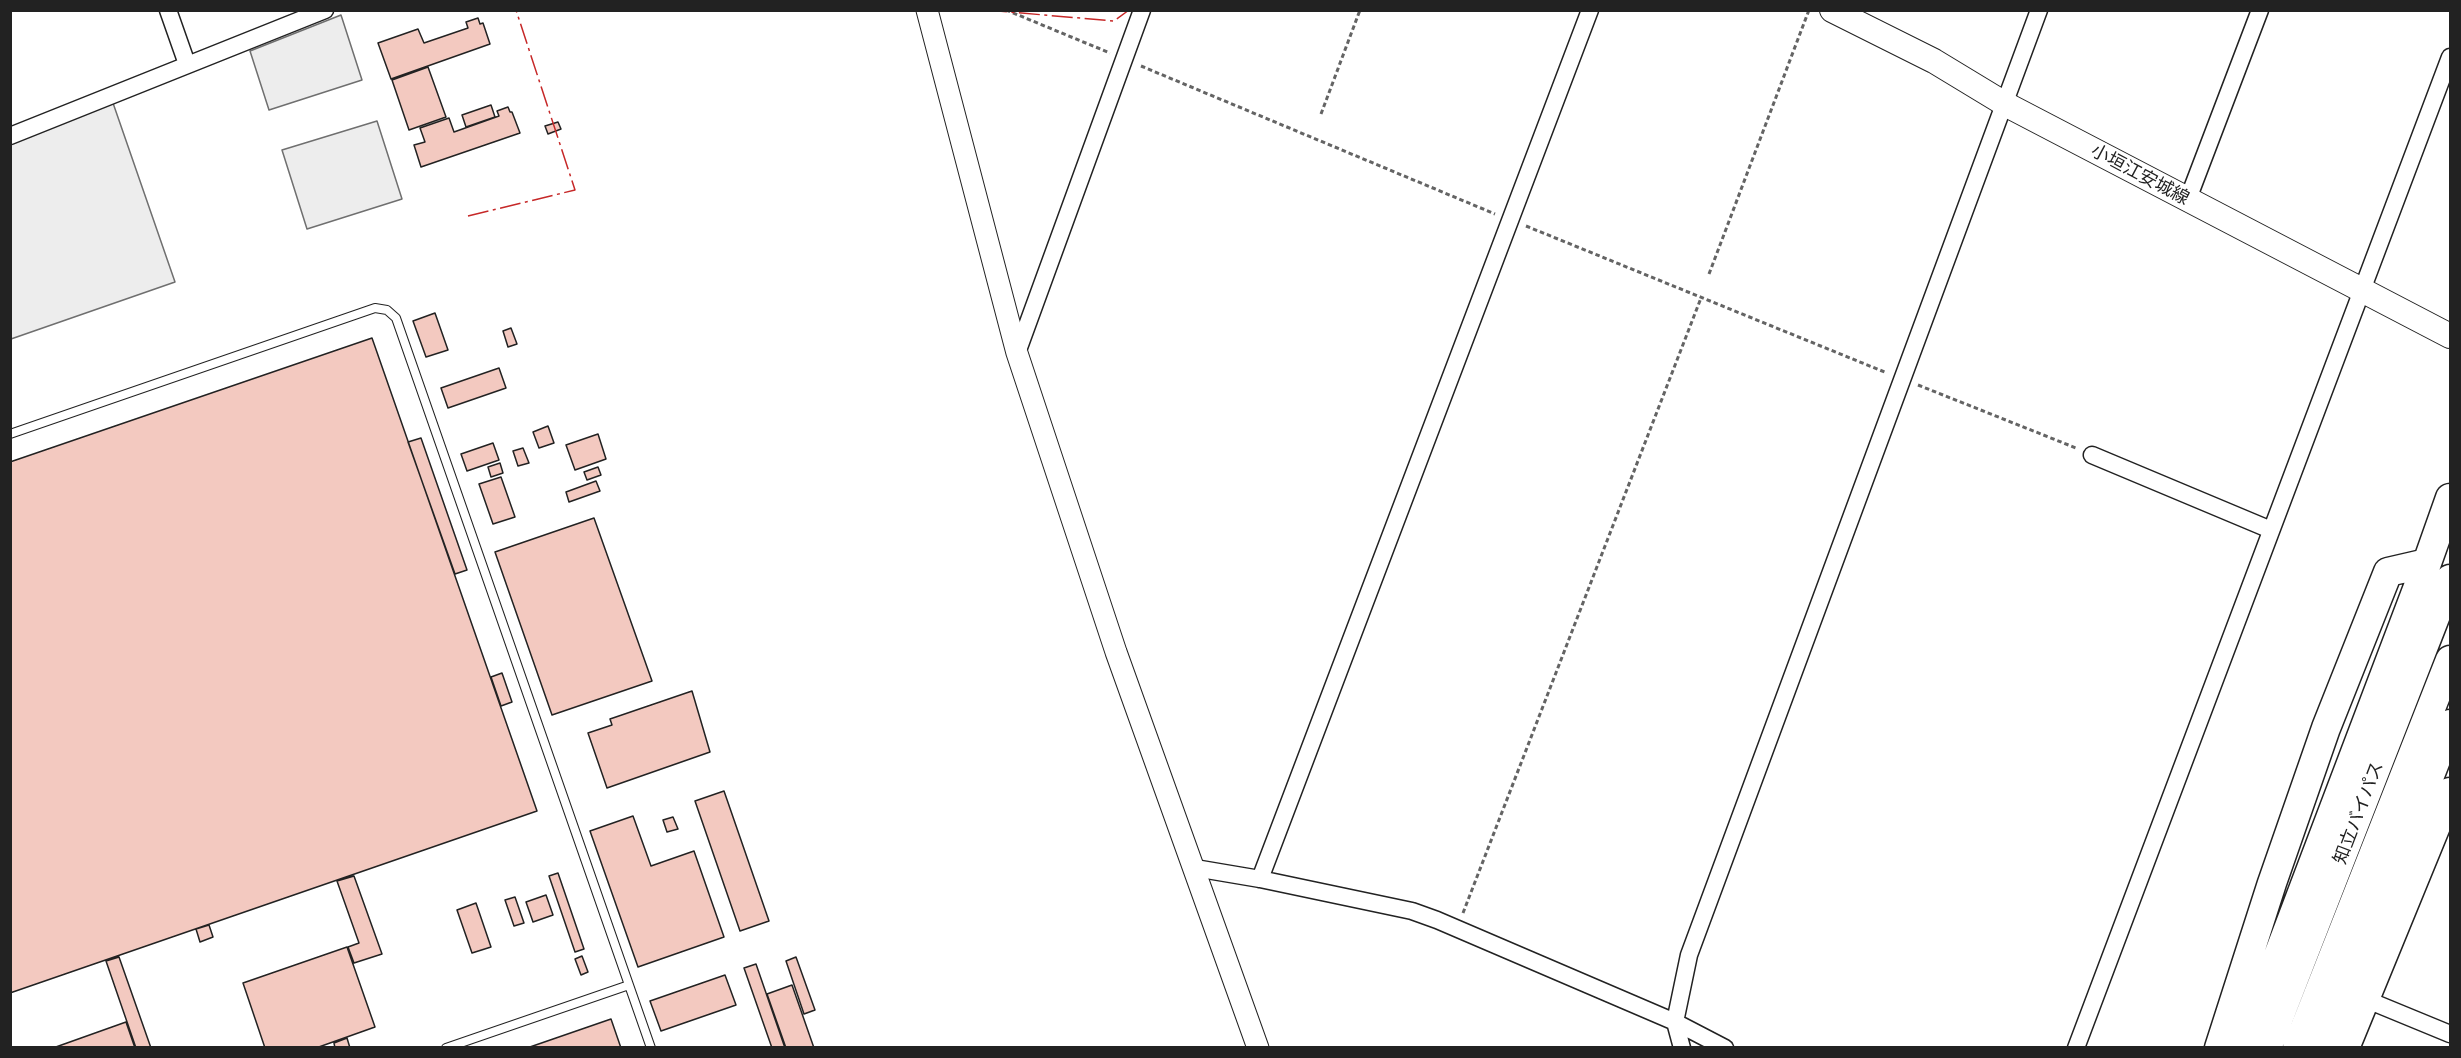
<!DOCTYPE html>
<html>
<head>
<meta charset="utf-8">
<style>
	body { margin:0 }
	#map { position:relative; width:2461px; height:1058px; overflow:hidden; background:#fff; font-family:"Work Sans",sans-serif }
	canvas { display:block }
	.frame { position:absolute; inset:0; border:12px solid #222; pointer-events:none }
</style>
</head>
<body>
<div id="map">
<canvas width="2461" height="1058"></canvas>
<div class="frame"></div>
</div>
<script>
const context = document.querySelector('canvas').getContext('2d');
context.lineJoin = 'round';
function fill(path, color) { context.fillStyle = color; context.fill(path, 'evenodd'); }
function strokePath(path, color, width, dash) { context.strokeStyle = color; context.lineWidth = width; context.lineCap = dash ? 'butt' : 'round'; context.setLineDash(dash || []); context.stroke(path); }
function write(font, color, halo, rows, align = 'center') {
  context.font = font + ' "Work Sans","Noto Sans JP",sans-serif'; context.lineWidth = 4.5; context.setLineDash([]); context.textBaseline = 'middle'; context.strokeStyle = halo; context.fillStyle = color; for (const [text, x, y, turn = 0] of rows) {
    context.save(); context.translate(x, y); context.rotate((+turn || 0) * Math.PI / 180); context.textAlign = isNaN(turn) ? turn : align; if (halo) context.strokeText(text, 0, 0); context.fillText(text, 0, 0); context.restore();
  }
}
const parking = new Path2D(`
	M 341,15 L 362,80 L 269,110 L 250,51 Z
	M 113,103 L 175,282 L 11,339 L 11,142 Z
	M 377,121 L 402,199 L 307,229 L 282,150 Z`);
const building = new Path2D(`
	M 478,18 L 480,24 L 483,23 L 490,44 L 391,79 L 378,43 L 418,29 L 424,43 L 468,28 L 466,22 Z
	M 428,67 L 446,117 L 409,130 L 392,80 Z
	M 491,105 L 495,117 L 466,127 L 462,115 Z
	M 508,107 L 510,112 L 512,112 L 520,133 L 421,167 L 414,145 L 425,142 L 420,128 L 449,118 L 454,132 L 499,116 L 497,111 Z
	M 558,122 L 561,129 L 548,134 L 545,126 Z
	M 435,313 L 448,350 L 426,357 L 413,321 Z
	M 511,328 L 517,344 L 508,347 L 503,331 Z
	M 372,338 L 537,811 L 10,993 L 10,462 Z
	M 499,368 L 506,388 L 448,408 L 441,388 Z
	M 548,426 L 554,443 L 539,448 L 533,432 Z
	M 598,434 L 606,459 L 575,470 L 566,445 Z
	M 421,438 L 467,570 L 455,574 L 408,442 Z
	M 493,443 L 499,460 L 467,471 L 461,454 Z
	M 523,448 L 529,463 L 518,466 L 513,451 Z
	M 500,463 L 503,473 L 491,477 L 488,467 Z
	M 598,467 L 601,475 L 587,480 L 584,472 Z
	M 501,477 L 515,517 L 493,524 L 479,484 Z
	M 596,481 L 600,491 L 569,502 L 566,492 Z
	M 594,518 L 652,681 L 552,715 L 495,552 Z
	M 502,673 L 512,702 L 501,706 L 491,677 Z
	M 692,691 L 710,752 L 607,788 L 588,733 L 612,725 L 610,719 Z
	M 724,791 L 769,921 L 740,931 L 695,801 Z
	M 633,816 L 651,866 L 694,851 L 724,937 L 638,967 L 590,831 Z
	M 673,817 L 678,829 L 667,832 L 663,820 Z
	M 558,873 L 584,949 L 575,952 L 549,876 Z
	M 354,876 L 382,954 L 354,963 L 348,947 L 359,943 L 337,881 Z
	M 546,895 L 553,915 L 533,922 L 526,902 Z
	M 515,897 L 524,923 L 514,926 L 505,900 Z
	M 476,903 L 491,947 L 472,953 L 457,910 Z
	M 209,925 L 213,937 L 200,942 L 196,929 Z
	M 347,947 L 375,1027 L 316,1048 L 265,1048 L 243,983 Z
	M 582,956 L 588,972 L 581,975 L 575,959 Z
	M 119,957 L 151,1048 L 136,1048 L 106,961 Z
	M 796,957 L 815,1010 L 804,1014 L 786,961 Z
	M 756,964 L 785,1048 L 772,1048 L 744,968 Z
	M 725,975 L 736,1005 L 661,1031 L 650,1001 Z
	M 792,985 L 814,1048 L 786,1048 L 767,994 Z
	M 611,1019 L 621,1048 L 527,1048 Z
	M 126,1022 L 135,1048 L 53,1048 Z
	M 347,1038 L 350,1048 L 335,1048 L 334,1043 Z`);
const path = new Path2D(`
	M 1006,10 L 1110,53
	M 1141,66 L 1495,214
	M 1321,114 L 1360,10
	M 1526,226 L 1887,373
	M 1709,274 L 1809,10
	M 1918,385 L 2076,448
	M 1463,913 L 1701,298`);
const service = new Path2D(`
	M 10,434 L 375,308 L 387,310 L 396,318 L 651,1048
	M 446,1048 L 629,985`);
const minor = new Path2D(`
	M 168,10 L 187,64
	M 10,136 L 325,10
	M 2188,199 L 2260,10
	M 1017,353 L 1142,10
	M 2092,455 L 2271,530
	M 1195,868 L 1260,879 L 1412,911 L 1437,920 L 1675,1022 L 1725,1048
	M 1260,879 L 1590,10
	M 2365,999 L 2450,1034
	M 1682,1048 L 1675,1022 L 1689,955 L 2039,10
	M 2076,1048 L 2450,57`);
const tertiary = new Path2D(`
	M 927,10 L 1017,353 L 1116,652 L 1258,1048`);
const secondary = new Path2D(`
	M 1832,10 L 1934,61 L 2005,104 L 2450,336`);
const trunk = new Path2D(`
	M 2219,1048 L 2272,883 L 2326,728 L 2388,572 L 2427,563 L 2450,498
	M 2243,1048 L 2427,563
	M 2267,1048 L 2450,579
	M 2297,1048 L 2450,660
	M 2324,1048 L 2450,724
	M 2345,1048 L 2450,792`);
const power = new Path2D(`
	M 986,10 L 1114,21 L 1129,10
	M 468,216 L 575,190 L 516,10`);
const streetNames = [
	["小垣江安城線",2140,175,28],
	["知立バイパス",2359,813,-69]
];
fill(parking, '#ededed');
strokePath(parking, '#6f6f6f', 1.5);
fill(building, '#f3c9c0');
strokePath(building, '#222', 1.5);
strokePath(service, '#222', 10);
strokePath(minor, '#222', 19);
strokePath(tertiary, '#222', 23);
strokePath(secondary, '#222', 26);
strokePath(trunk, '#222', 31);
strokePath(path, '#646464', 3, [4.5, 3]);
strokePath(service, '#fff', 8);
strokePath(minor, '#fff', 16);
strokePath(tertiary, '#fff', 21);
strokePath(secondary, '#fff', 24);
strokePath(trunk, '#fff', 28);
strokePath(power, '#c62828', 1.5, [21, 4.5, 3, 4.5]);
write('18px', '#222', '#fff', streetNames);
</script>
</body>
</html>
